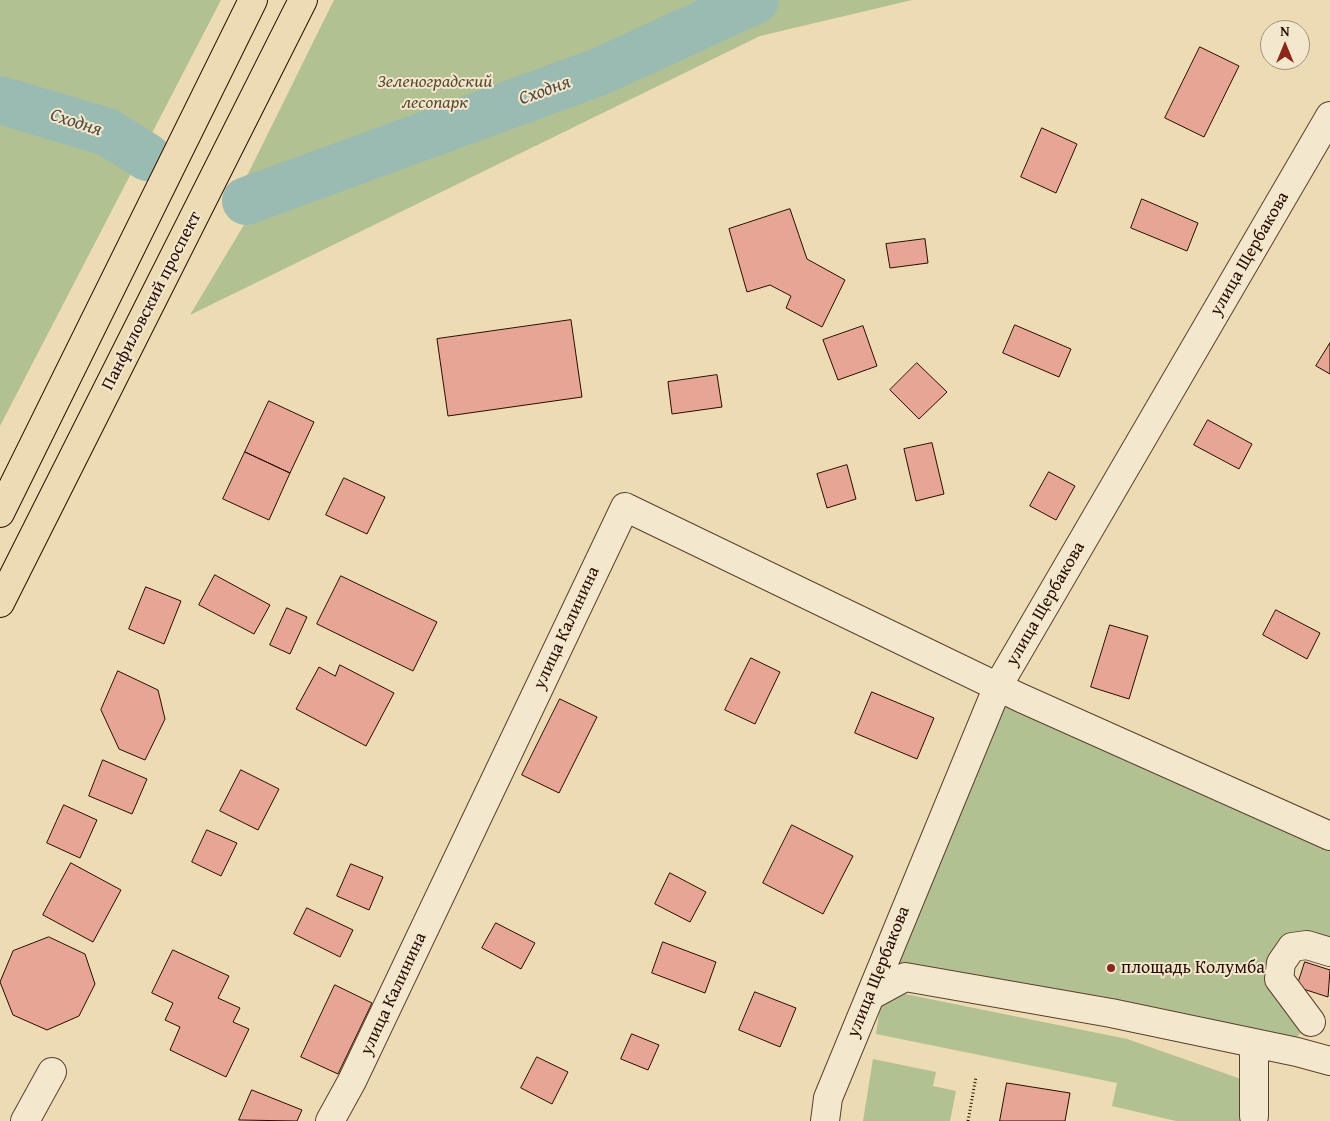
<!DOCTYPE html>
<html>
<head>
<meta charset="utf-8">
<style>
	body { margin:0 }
	#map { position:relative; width:1330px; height:1121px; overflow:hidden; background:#eddbb3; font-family:"Gentium Book Plus",serif }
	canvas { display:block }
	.north { position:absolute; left:1260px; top:20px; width:50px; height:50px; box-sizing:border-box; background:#f3e8ce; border:1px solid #a3907c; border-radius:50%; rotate:0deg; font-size:14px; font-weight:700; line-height:20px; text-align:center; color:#2a0d00 }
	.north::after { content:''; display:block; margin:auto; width:18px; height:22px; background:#8f2418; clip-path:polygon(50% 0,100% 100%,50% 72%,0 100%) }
</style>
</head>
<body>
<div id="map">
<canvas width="1330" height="1121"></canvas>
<div class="north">N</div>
</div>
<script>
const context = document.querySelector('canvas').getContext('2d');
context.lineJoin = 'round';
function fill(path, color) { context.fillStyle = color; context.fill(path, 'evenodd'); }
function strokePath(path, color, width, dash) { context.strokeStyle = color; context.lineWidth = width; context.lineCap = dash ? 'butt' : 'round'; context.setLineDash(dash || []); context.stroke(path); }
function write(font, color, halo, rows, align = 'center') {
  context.font = font + ' "Gentium Book Plus",serif'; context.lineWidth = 4; context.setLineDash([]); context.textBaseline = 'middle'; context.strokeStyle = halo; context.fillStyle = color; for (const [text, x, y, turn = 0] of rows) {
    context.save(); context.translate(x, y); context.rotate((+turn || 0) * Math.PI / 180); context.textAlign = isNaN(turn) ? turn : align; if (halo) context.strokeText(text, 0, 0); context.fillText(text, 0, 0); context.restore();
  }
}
const green = new Path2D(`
	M 0,0 L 221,0 L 0,426 Z
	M 334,0 L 912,0 L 760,36 L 190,315 L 275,173 L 270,171 L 258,192 L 241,188 Z
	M 998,686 L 1330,835 L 1330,952 L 1281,963 L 1311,1022 L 1295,1039 L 906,977 L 885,958 Z
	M 905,994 L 1127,1039 L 1241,1079 L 1243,1121 L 1176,1121 L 1112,1106 L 1117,1083 L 876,1034 L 880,1007 Z
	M 873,1059 L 936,1072 L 933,1086 L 956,1091 L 950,1121 L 863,1121 Z`);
const river = new Path2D(`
	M 0,100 L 107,132 L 147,157
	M 246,201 L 601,71 L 755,0`);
const building = new Path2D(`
	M 1200,47 L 1239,66 L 1204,137 L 1165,118 Z
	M 1042,128 L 1077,144 L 1056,193 L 1021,177 Z
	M 1142,199 L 1198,223 L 1187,251 L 1131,228 Z
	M 790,209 L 807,259 L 845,280 L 822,327 L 786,308 L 791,296 L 770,285 L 747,292 L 729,229 Z
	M 925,239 L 928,263 L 890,268 L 886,244 Z
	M 571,320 L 582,397 L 448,416 L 437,339 Z
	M 1015,325 L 1071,349 L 1059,377 L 1003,353 Z
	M 863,326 L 877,366 L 838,380 L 823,340 Z
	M 1330,343 L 1330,374 L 1316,366 Z
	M 917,363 L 947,392 L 919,419 L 890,390 Z
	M 717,375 L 722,407 L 672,414 L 668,382 Z
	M 269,401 L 314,422 L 290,473 L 245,452 Z
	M 1208,420 L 1252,444 L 1239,469 L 1194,445 Z
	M 932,443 L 944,494 L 916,501 L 904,449 Z
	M 245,452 L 290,473 L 269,520 L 223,499 Z
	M 847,465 L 856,499 L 827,508 L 817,474 Z
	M 1049,472 L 1075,486 L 1056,520 L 1030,506 Z
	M 344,478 L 385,497 L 367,534 L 326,515 Z
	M 215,575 L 270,605 L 254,634 L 199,605 Z
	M 341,576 L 437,622 L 413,671 L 317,624 Z
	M 146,587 L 181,601 L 164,644 L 129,629 Z
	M 287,608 L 307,617 L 290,654 L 270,645 Z
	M 1276,610 L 1320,633 L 1307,659 L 1263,635 Z
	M 1110,625 L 1148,636 L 1129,699 L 1091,687 Z
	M 751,658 L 780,672 L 755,724 L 725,710 Z
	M 340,665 L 394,693 L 366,746 L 296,709 L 319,667 L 335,676 Z
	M 118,671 L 158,690 L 165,719 L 145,760 L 119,749 L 101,710 Z
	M 872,692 L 934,718 L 917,759 L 855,733 Z
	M 560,699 L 597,717 L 559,793 L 522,775 Z
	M 103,760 L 147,779 L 132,814 L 89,796 Z
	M 241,770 L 279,789 L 258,830 L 220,811 Z
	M 64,805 L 97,820 L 80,858 L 47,843 Z
	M 792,825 L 853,856 L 823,914 L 763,883 Z
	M 207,830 L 237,843 L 221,876 L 192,862 Z
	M 71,863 L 121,890 L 93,942 L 43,915 Z
	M 351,864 L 383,877 L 369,910 L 337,896 Z
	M 670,873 L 706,892 L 690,922 L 655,904 Z
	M 307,908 L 353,930 L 340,957 L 294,934 Z
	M 496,923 L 535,943 L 521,969 L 482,948 Z
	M 49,937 L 85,954 L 95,984 L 79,1016 L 47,1030 L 13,1015 L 0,982 L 13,951 Z
	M 663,942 L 716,962 L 705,993 L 652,973 Z
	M 173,950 L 229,976 L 218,998 L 240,1008 L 233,1022 L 249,1029 L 226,1077 L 170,1050 L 180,1027 L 165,1020 L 173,1003 L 152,993 Z
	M 1305,962 L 1330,970 L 1328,997 L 1297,987 Z
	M 335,985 L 372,1003 L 338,1074 L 301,1057 Z
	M 755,992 L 796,1008 L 780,1047 L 739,1030 Z
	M 632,1034 L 659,1045 L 648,1070 L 621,1059 Z
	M 537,1057 L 568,1072 L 552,1104 L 521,1088 Z
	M 1007,1083 L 1070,1093 L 1065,1121 L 1000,1121 Z
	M 252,1090 L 302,1110 L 297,1121 L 239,1120 Z`);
const path = new Path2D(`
	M 968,1121 L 976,1077`);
const minor = new Path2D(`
	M 870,996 L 905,977 L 1111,1013 L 1297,1052 L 1330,1061
	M 1311,1022 L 1279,979 L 1281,963 L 1292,947 L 1307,945 L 1330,952
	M 1254,1043 L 1254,1116
	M 25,1121 L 52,1072
	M 330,1121 L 352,1081 L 625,507 L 1021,698 L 1330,836
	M 825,1121 L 828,1098 L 998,686 L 1330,116`);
const major = new Path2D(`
	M 0,513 L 253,0
	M 0,603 L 303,0`);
const markers = [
	[1111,968,5,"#8f2418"]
];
const parkNames = [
	["Зеленоградский",435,82],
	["лесопарк",435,103]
];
const streetNames = [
	["улица Щербакова",1250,254,-60],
	["Панфиловский проспект",152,301,-63],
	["улица Щербакова",1046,604,-60],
	["улица Калинина",567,628,-65],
	["улица Щербакова",879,972,-68],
	["улица Калинина",394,994,-65]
];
const poiNames = [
	["площадь Колумба",1121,968]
];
const waterNames = [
	["Сходня",545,91,-20],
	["Сходня",76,123,18]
];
fill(green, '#b2c191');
strokePath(river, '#9abbb1', 48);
fill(building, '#e7a595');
strokePath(building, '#2a0d00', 1);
strokePath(minor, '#5b402d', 30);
strokePath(major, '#2a0d00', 30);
strokePath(path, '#2a0d00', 3, [1, 2.5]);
strokePath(minor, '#f3e8ce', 28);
strokePath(major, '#eddbb3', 28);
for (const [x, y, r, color] of markers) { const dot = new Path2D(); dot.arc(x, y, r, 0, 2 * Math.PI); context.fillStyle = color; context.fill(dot); strokePath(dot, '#f3e8ce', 2); }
write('italic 18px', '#5a4c33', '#f3e8ce', parkNames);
write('18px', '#2a0d00', '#f3e8ce', streetNames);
write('18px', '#2a0d00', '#f3e8ce', poiNames, 'left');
write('italic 19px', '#514a3e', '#f3e8ce', waterNames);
</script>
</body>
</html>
